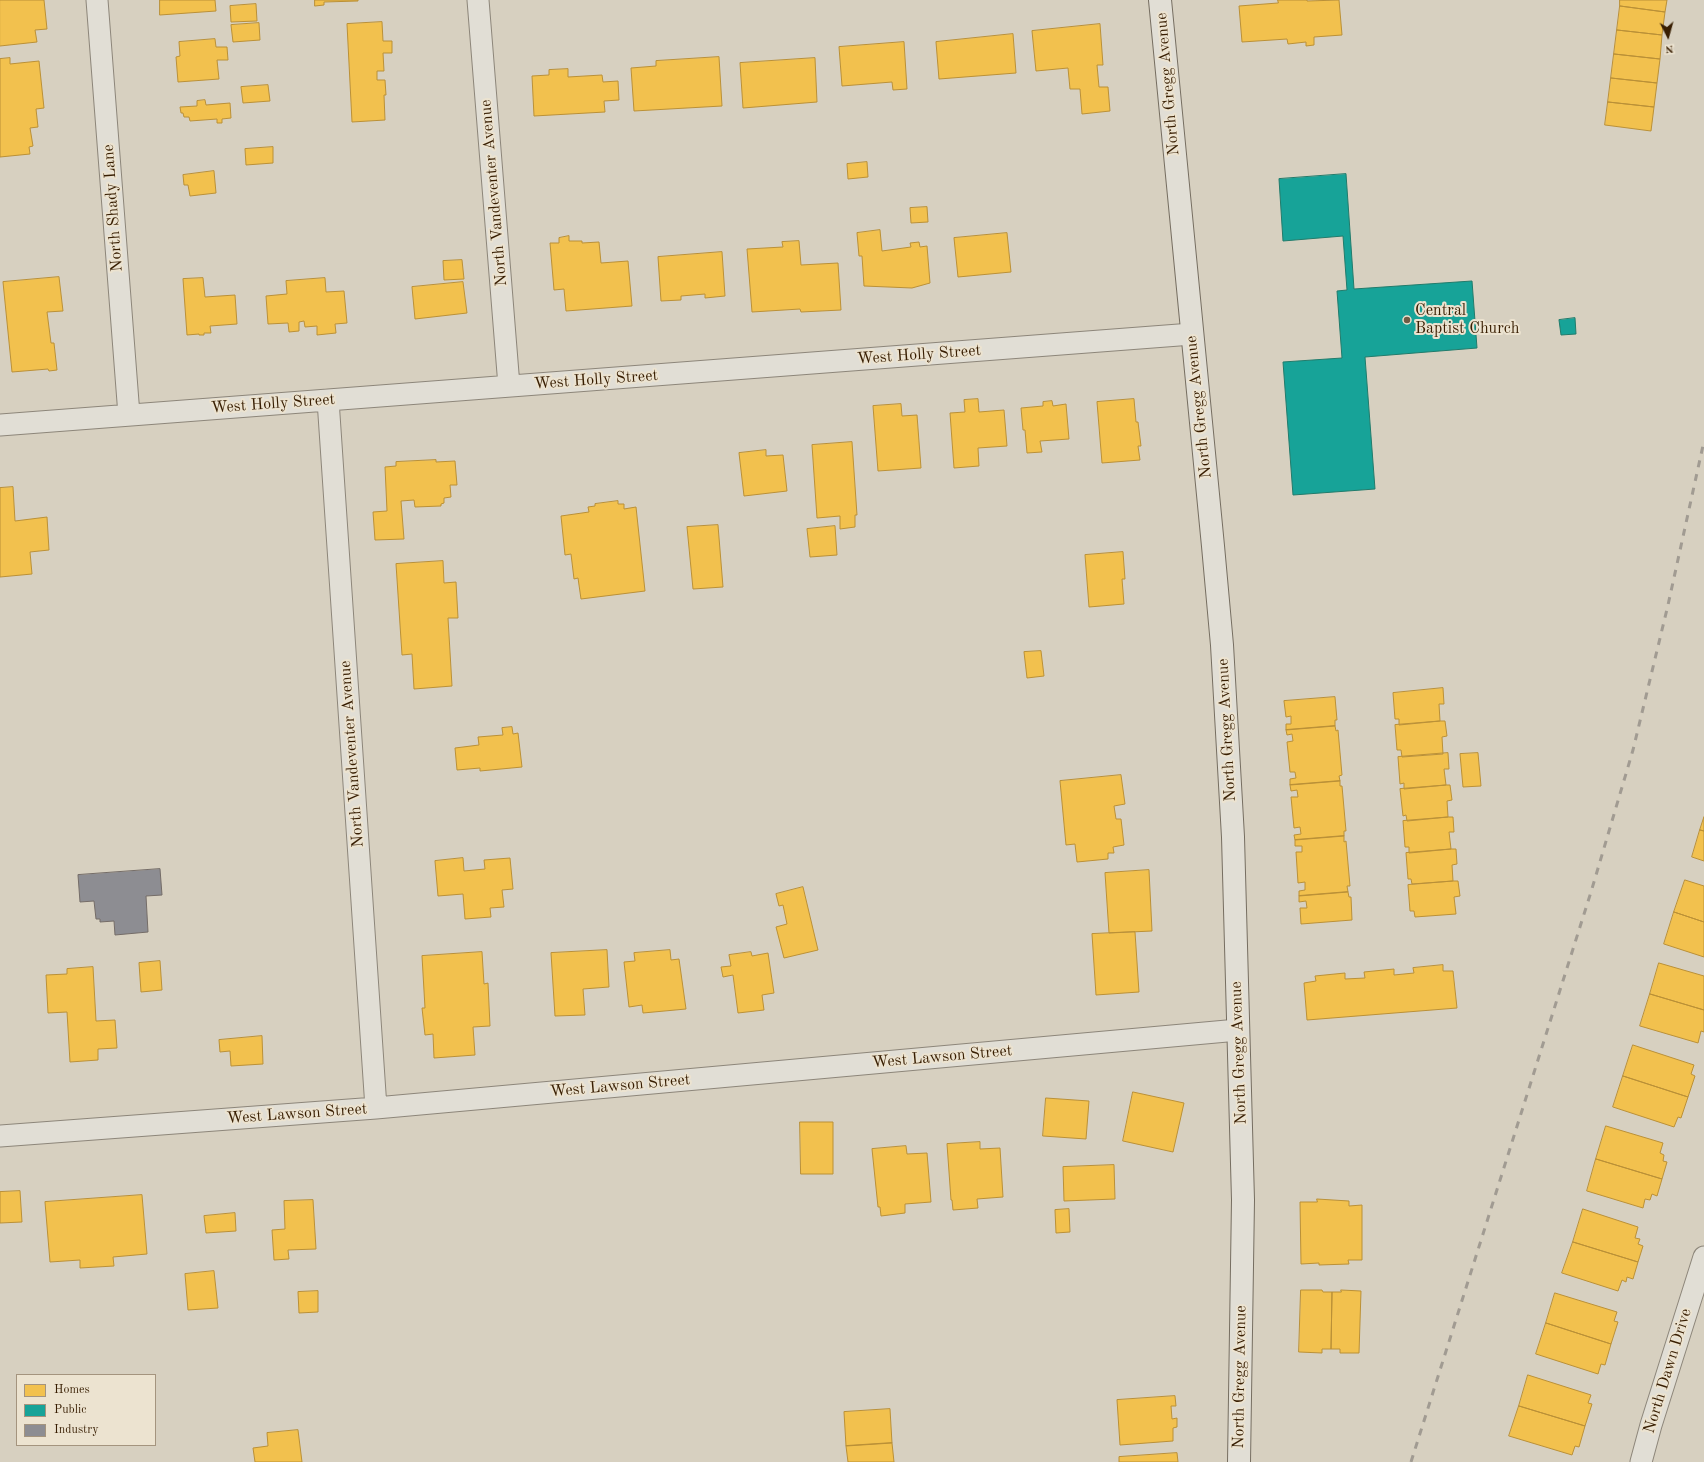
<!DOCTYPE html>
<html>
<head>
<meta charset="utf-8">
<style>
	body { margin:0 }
	#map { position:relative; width:1704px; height:1462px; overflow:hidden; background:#d7d0c0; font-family:"Old Standard TT",serif }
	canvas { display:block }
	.legend { position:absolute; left:16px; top:1374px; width:140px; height:72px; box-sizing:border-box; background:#ece3d0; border:1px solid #a4947e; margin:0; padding:5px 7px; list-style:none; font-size:12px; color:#381e02 }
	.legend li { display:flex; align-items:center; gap:8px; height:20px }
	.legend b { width:20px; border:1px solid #a4947e }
	.north { position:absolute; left:1648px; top:16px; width:40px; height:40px; -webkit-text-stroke:3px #ece3d0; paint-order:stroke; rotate:174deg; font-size:11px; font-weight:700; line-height:16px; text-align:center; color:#381e02 }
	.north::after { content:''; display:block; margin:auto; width:14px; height:18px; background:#381e02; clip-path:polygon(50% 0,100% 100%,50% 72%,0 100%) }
</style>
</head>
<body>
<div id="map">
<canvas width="1704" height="1462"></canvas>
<ul class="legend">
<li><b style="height:11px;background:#f2c14e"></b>Homes</li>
<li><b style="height:11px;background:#17a398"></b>Public</li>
<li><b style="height:11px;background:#8d8d92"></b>Industry</li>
</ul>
<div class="north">N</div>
</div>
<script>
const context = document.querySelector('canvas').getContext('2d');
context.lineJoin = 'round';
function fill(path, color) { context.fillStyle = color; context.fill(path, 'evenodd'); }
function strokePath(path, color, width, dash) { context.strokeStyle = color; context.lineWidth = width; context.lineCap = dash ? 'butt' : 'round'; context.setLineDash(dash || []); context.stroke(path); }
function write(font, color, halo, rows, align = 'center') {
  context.font = font + ' "Old Standard TT",serif'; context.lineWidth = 4; context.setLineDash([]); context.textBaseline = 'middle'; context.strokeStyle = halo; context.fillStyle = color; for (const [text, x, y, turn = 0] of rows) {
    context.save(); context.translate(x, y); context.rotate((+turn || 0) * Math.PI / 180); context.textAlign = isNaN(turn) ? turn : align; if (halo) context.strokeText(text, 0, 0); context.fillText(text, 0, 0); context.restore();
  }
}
const homes = new Path2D(`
	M 0,0 L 44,0 L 47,29 L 35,30 L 37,42 L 0,46 Z
	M 160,0 L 215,0 L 216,11 L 160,15 Z
	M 315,0 L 358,0 L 358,1 L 324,2 L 324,5 L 315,6 Z
	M 1278,0 L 1307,0 L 1307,1 L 1339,0 L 1342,35 L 1314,37 L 1314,45 L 1306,46 L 1306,42 L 1288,44 L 1287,39 L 1242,42 L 1239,6 L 1278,3 Z
	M 1620,0 L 1667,0 L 1665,12 L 1620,6 Z
	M 256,4 L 257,21 L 231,22 L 230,6 Z
	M 1620,6 L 1665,12 L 1662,35 L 1617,30 Z
	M 382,22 L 383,41 L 392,41 L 392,53 L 383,53 L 384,71 L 377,71 L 377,80 L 385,80 L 386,95 L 384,95 L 385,120 L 352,122 L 347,24 Z
	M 259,23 L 260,40 L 233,42 L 231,25 Z
	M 1100,24 L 1103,65 L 1097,65 L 1099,87 L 1108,87 L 1110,111 L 1082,114 L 1080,89 L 1070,89 L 1068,68 L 1036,71 L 1032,31 Z
	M 1617,30 L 1662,35 L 1660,59 L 1614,54 Z
	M 1013,34 L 1016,73 L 939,79 L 936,42 Z
	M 215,39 L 216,47 L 227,47 L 228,60 L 217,60 L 219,79 L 178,82 L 176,57 L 180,56 L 179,42 Z
	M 904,42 L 907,89 L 893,90 L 892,82 L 842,86 L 839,47 Z
	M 1614,54 L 1660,59 L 1657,83 L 1611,78 Z
	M 719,57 L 722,106 L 634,111 L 631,68 L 656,66 L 656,61 Z
	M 10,58 L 10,64 L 39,61 L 44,108 L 36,109 L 38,127 L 30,128 L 33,146 L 29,147 L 30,154 L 0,157 L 0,59 Z
	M 815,58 L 817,102 L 743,108 L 740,63 Z
	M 568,69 L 568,77 L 602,75 L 603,82 L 618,81 L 619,100 L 604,101 L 605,112 L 534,116 L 532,76 L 549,75 L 549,70 Z
	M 1611,78 L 1657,83 L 1654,107 L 1608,102 Z
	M 268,85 L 270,101 L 243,103 L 241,87 Z
	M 205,100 L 206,105 L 230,103 L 231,118 L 222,119 L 222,123 L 217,123 L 217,119 L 190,121 L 189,117 L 184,117 L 183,113 L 181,113 L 180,107 L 197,106 L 197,101 Z
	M 1608,102 L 1654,107 L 1651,131 L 1605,125 Z
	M 273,147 L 273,163 L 246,165 L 245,149 Z
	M 867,162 L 868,177 L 848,179 L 847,164 Z
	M 214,171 L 216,193 L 190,196 L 188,185 L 184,185 L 183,175 Z
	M 927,207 L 928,222 L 911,223 L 910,208 Z
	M 880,230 L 882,251 L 911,247 L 910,243 L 919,242 L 920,247 L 927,246 L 930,283 L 912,288 L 864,286 L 862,256 L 859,256 L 857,233 Z
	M 1007,233 L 1011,272 L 958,277 L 954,238 Z
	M 569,236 L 569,241 L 582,241 L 582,243 L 599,242 L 601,263 L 628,261 L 632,306 L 566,311 L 564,289 L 554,290 L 550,243 L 559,243 L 559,238 Z
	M 799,241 L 801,265 L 838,263 L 841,310 L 801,312 L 800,309 L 752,312 L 747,249 L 783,247 L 782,242 Z
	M 722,252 L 725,296 L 705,298 L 705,294 L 681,296 L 681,300 L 661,301 L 658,257 Z
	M 462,260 L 464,279 L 444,280 L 443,261 Z
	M 59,277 L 63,311 L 47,312 L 51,343 L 54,343 L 57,370 L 49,371 L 48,369 L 12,372 L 3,282 Z
	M 203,278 L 205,297 L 235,295 L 237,324 L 210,326 L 211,333 L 204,333 L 204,335 L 199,335 L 199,334 L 187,335 L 183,279 Z
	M 325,278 L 326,292 L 344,291 L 347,323 L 335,324 L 336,333 L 317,335 L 317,326 L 305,327 L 304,321 L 299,322 L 299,331 L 289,332 L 288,323 L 268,324 L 266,296 L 287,294 L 286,281 Z
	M 463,282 L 467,313 L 415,319 L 412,287 Z
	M 978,399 L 979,412 L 1004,410 L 1007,446 L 978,448 L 979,466 L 954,468 L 950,413 L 965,412 L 964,400 Z
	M 1134,399 L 1136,422 L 1138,422 L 1141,446 L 1138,446 L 1140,460 L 1102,463 L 1097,402 Z
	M 1052,401 L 1053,406 L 1066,404 L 1069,439 L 1040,441 L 1042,452 L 1027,453 L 1025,430 L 1023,430 L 1021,408 L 1043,406 L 1043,402 Z
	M 901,404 L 902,416 L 917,415 L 921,468 L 878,471 L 873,406 Z
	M 852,442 L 857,515 L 855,515 L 855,527 L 840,529 L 840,516 L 817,518 L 812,445 Z
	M 766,450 L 766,456 L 783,455 L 787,491 L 744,496 L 739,453 Z
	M 436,460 L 436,462 L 455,461 L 457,485 L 450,485 L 451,497 L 444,498 L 444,503 L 441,504 L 441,506 L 415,507 L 414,500 L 401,501 L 404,539 L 375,540 L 373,512 L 387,511 L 385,467 L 396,466 L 396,462 Z
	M 13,487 L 15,521 L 47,517 L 49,550 L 30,552 L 32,574 L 0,577 L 0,488 Z
	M 618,501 L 618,504 L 624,504 L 624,509 L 636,507 L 645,591 L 581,599 L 578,578 L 574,579 L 571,554 L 565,555 L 561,516 L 589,512 L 588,507 L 595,506 L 595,504 Z
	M 718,525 L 723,587 L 693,589 L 687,527 Z
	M 835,526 L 837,555 L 810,557 L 807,529 Z
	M 1123,552 L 1125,579 L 1122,579 L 1124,604 L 1089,607 L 1085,555 Z
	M 443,561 L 444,583 L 456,582 L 458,618 L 448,618 L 452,686 L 414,689 L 412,654 L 402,655 L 396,564 Z
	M 1041,651 L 1044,676 L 1027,678 L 1024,652 Z
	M 1443,688 L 1444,704 L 1439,704 L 1440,721 L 1399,725 L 1399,719 L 1395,719 L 1393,693 Z
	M 1335,697 L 1337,720 L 1335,720 L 1335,726 L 1286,730 L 1286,724 L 1291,724 L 1291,716 L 1286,717 L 1284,701 Z
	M 1440,721 L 1445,721 L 1447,736 L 1442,737 L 1443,754 L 1402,757 L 1401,750 L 1397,750 L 1395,725 Z
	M 1335,726 L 1336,731 L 1338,730 L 1342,775 L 1339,776 L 1340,781 L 1290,785 L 1290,779 L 1296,778 L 1295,772 L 1290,772 L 1287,742 L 1293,741 L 1292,734 L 1287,735 L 1286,730 Z
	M 512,727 L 513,734 L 518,733 L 522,767 L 480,771 L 480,768 L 457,770 L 455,748 L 479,745 L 478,737 L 503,735 L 502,728 Z
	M 1448,753 L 1449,769 L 1444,769 L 1446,785 L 1404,789 L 1404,783 L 1400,784 L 1398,757 Z
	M 1478,753 L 1481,786 L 1463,787 L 1460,754 Z
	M 1121,775 L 1125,804 L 1114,806 L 1116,819 L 1121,819 L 1124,845 L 1113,847 L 1114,853 L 1108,853 L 1108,859 L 1077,862 L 1075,844 L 1066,845 L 1060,781 Z
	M 1340,781 L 1340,786 L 1342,786 L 1346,831 L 1344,831 L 1344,836 L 1295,840 L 1294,835 L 1301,834 L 1300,827 L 1294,828 L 1291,797 L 1298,797 L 1297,790 L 1291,791 L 1290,785 Z
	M 1446,785 L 1450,785 L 1452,800 L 1447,801 L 1448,817 L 1407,821 L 1406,815 L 1403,816 L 1400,789 Z
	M 1448,817 L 1453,817 L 1454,832 L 1449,832 L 1451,849 L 1409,853 L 1409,847 L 1405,847 L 1403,821 Z
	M 1704,817 L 1704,831 L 1700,830 Z
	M 1700,830 L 1704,831 L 1704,861 L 1692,857 Z
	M 1344,836 L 1344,842 L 1346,841 L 1350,886 L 1347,886 L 1348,892 L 1299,896 L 1299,891 L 1305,890 L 1305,882 L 1298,883 L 1296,852 L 1302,852 L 1302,846 L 1295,846 L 1295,840 Z
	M 1451,849 L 1456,849 L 1457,864 L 1452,865 L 1453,881 L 1412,884 L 1411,879 L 1408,879 L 1406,853 Z
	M 463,858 L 464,871 L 485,869 L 484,860 L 510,858 L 513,889 L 502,890 L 504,907 L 490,908 L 491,917 L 465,919 L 463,894 L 438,896 L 435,861 Z
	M 1149,870 L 1152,931 L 1109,933 L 1105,873 Z
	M 1685,880 L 1704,886 L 1704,922 L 1674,912 Z
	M 1453,881 L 1458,881 L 1460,896 L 1454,897 L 1456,914 L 1415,917 L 1414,911 L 1410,911 L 1408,885 Z
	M 803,887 L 818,950 L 784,958 L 776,927 L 787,924 L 783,905 L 779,906 L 776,894 Z
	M 1348,892 L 1349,897 L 1351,897 L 1352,920 L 1301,924 L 1300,908 L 1307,908 L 1306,901 L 1299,902 L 1299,896 Z
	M 1674,912 L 1704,922 L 1704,957 L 1664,944 Z
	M 1135,932 L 1139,992 L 1096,995 L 1092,934 Z
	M 607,950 L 609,987 L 583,989 L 585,1015 L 555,1016 L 551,953 Z
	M 670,950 L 671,960 L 679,959 L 686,1009 L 643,1013 L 642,1005 L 629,1007 L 624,962 L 635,961 L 634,953 Z
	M 482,952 L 484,984 L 488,983 L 490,1026 L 473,1027 L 475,1055 L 434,1058 L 433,1034 L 425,1035 L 422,1008 L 425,1008 L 422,956 Z
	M 751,952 L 752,956 L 768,953 L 774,993 L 762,995 L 764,1010 L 738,1013 L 733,975 L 723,977 L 721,967 L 731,966 L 729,955 Z
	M 160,961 L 162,990 L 141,992 L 139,963 Z
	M 1659,963 L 1704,976 L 1704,1010 L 1650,994 Z
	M 1443,965 L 1443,971 L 1453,971 L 1457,1008 L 1307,1020 L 1304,983 L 1316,981 L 1315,976 L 1345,973 L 1345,979 L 1365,978 L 1364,972 L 1394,969 L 1394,975 L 1414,973 L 1413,968 Z
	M 93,967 L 96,1021 L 115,1020 L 117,1048 L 98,1049 L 98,1060 L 70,1062 L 67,1012 L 48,1013 L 46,975 L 67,974 L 67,969 Z
	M 1650,994 L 1704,1010 L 1704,1032 L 1701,1031 L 1698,1043 L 1640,1026 Z
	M 262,1036 L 263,1064 L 231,1066 L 230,1051 L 220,1052 L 219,1040 Z
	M 1633,1045 L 1694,1065 L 1691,1074 L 1695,1076 L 1688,1097 L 1623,1076 Z
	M 1623,1076 L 1688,1097 L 1681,1118 L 1678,1117 L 1674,1127 L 1613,1107 Z
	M 1133,1092 L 1184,1103 L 1173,1152 L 1123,1141 Z
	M 1046,1098 L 1089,1101 L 1086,1139 L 1043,1136 Z
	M 800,1122 L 833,1122 L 833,1174 L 801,1174 Z
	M 1606,1126 L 1663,1143 L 1660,1153 L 1664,1155 L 1663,1161 L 1667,1162 L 1662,1179 L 1596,1159 Z
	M 980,1142 L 980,1149 L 1000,1148 L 1003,1197 L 977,1199 L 978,1208 L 953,1210 L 952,1200 L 951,1200 L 947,1144 Z
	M 906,1146 L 907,1154 L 927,1153 L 931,1202 L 905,1204 L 905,1213 L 881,1216 L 880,1207 L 878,1207 L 872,1149 Z
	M 1596,1159 L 1662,1179 L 1657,1196 L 1652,1194 L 1650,1200 L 1645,1199 L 1643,1208 L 1587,1191 Z
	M 1114,1165 L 1115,1199 L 1064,1201 L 1063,1167 Z
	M 20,1191 L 22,1222 L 0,1223 L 0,1192 Z
	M 142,1195 L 147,1254 L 113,1257 L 114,1266 L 80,1268 L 80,1260 L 50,1262 L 45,1202 Z
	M 1317,1199 L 1349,1201 L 1349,1206 L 1362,1205 L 1362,1260 L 1348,1260 L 1349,1264 L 1319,1265 L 1319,1263 L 1301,1264 L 1300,1202 L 1317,1202 Z
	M 313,1200 L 316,1249 L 288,1250 L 289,1259 L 274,1260 L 272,1230 L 285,1229 L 284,1201 Z
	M 1069,1209 L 1070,1232 L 1056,1233 L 1055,1210 Z
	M 1583,1209 L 1638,1227 L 1635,1238 L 1640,1239 L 1638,1244 L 1643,1246 L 1638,1262 L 1573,1242 Z
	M 235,1213 L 236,1231 L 206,1233 L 204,1216 Z
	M 1573,1242 L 1638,1262 L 1633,1279 L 1627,1277 L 1626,1282 L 1622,1280 L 1618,1291 L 1562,1273 Z
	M 214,1271 L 218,1308 L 188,1310 L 185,1274 Z
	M 1301,1290 L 1322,1290 L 1323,1292 L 1332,1292 L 1331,1349 L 1322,1349 L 1322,1353 L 1299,1352 Z
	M 1341,1290 L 1361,1291 L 1359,1353 L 1340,1353 L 1340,1349 L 1331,1349 L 1332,1292 L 1341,1292 Z
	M 318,1291 L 318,1312 L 299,1313 L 298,1292 Z
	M 1555,1293 L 1617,1312 L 1614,1321 L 1618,1322 L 1611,1344 L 1546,1323 Z
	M 1546,1323 L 1611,1344 L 1605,1365 L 1601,1364 L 1598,1374 L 1536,1354 Z
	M 1528,1375 L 1591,1395 L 1588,1403 L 1592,1404 L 1585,1426 L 1519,1406 Z
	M 1175,1396 L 1176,1406 L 1171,1406 L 1172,1419 L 1177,1418 L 1177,1427 L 1173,1428 L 1173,1441 L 1120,1445 L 1117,1400 Z
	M 1519,1406 L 1585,1426 L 1579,1447 L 1575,1446 L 1572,1455 L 1509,1436 Z
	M 890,1409 L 892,1443 L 846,1446 L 844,1412 Z
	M 298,1430 L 302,1462 L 255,1462 L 253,1448 L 268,1446 L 267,1433 Z
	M 892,1443 L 894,1462 L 848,1462 L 846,1446 Z
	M 1177,1453 L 1178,1462 L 1119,1462 L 1119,1457 Z`);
const public = new Path2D(`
	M 1346,174 L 1354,289 L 1472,281 L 1477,348 L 1365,357 L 1375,489 L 1293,495 L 1283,362 L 1342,358 L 1337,291 L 1347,290 L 1343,236 L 1283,241 L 1279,179 Z
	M 1575,318 L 1576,334 L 1561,335 L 1559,320 Z`);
const industry = new Path2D(`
	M 160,869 L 162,895 L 146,896 L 148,932 L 115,935 L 114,921 L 100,922 L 100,919 L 96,919 L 94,901 L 80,902 L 78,875 Z`);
const minor = new Path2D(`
	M 97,0 L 129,415
	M 478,0 L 509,386
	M 328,400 L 376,1108
	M 0,425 L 1192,334
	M 0,1136 L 376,1108 L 1238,1030
	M 1641,1462 L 1651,1425 L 1704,1257`);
const secondary = new Path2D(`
	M 1160,0 L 1213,546 L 1222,645 L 1233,837 L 1243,1200 L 1239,1462`);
const rail = new Path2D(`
	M 1411,1462 L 1591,892 L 1633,750 L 1668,605 L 1704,441`);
const markers = [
	[1407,320,4,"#705c44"]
];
const streetNames = [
	["North Gregg Avenue",1168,84,-95],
	["North Vandeventer Avenue",494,193,-95],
	["North Shady Lane",113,208,-94],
	["West Holly Street",919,355,-4],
	["West Holly Street",596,380,-4],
	["West Holly Street",273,404,-4],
	["North Gregg Avenue",1199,407,-96],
	["North Gregg Avenue",1227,730,-93],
	["North Vandeventer Avenue",352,754,-94],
	["North Gregg Avenue",1239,1053,-92],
	["West Lawson Street",942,1057,-5],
	["West Lawson Street",620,1086,-5],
	["West Lawson Street",297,1114,-4],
	["North Dawn Drive",1668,1371,-73],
	["North Gregg Avenue",1240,1377,-89]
];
const poiNames = [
	["Central",1415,311],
	["Baptist Church",1415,329]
];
fill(homes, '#f2c14e');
strokePath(homes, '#ba9037', 1);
fill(public, '#17a398');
strokePath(public, '#217b6b', 1);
fill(industry, '#8d8d92');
strokePath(industry, '#746c67', 1);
strokePath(minor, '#8d867a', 23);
strokePath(secondary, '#766e61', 24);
strokePath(minor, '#e1ded5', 21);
strokePath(secondary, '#e1ded5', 22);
strokePath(rail, '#a19b92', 3, [7, 7]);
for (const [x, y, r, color] of markers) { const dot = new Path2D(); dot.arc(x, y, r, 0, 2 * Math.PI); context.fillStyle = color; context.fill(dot); strokePath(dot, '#ece3d0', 1.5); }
write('16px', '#381e02', '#ece3d0', streetNames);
write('16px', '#381e02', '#ece3d0', poiNames, 'left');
</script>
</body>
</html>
